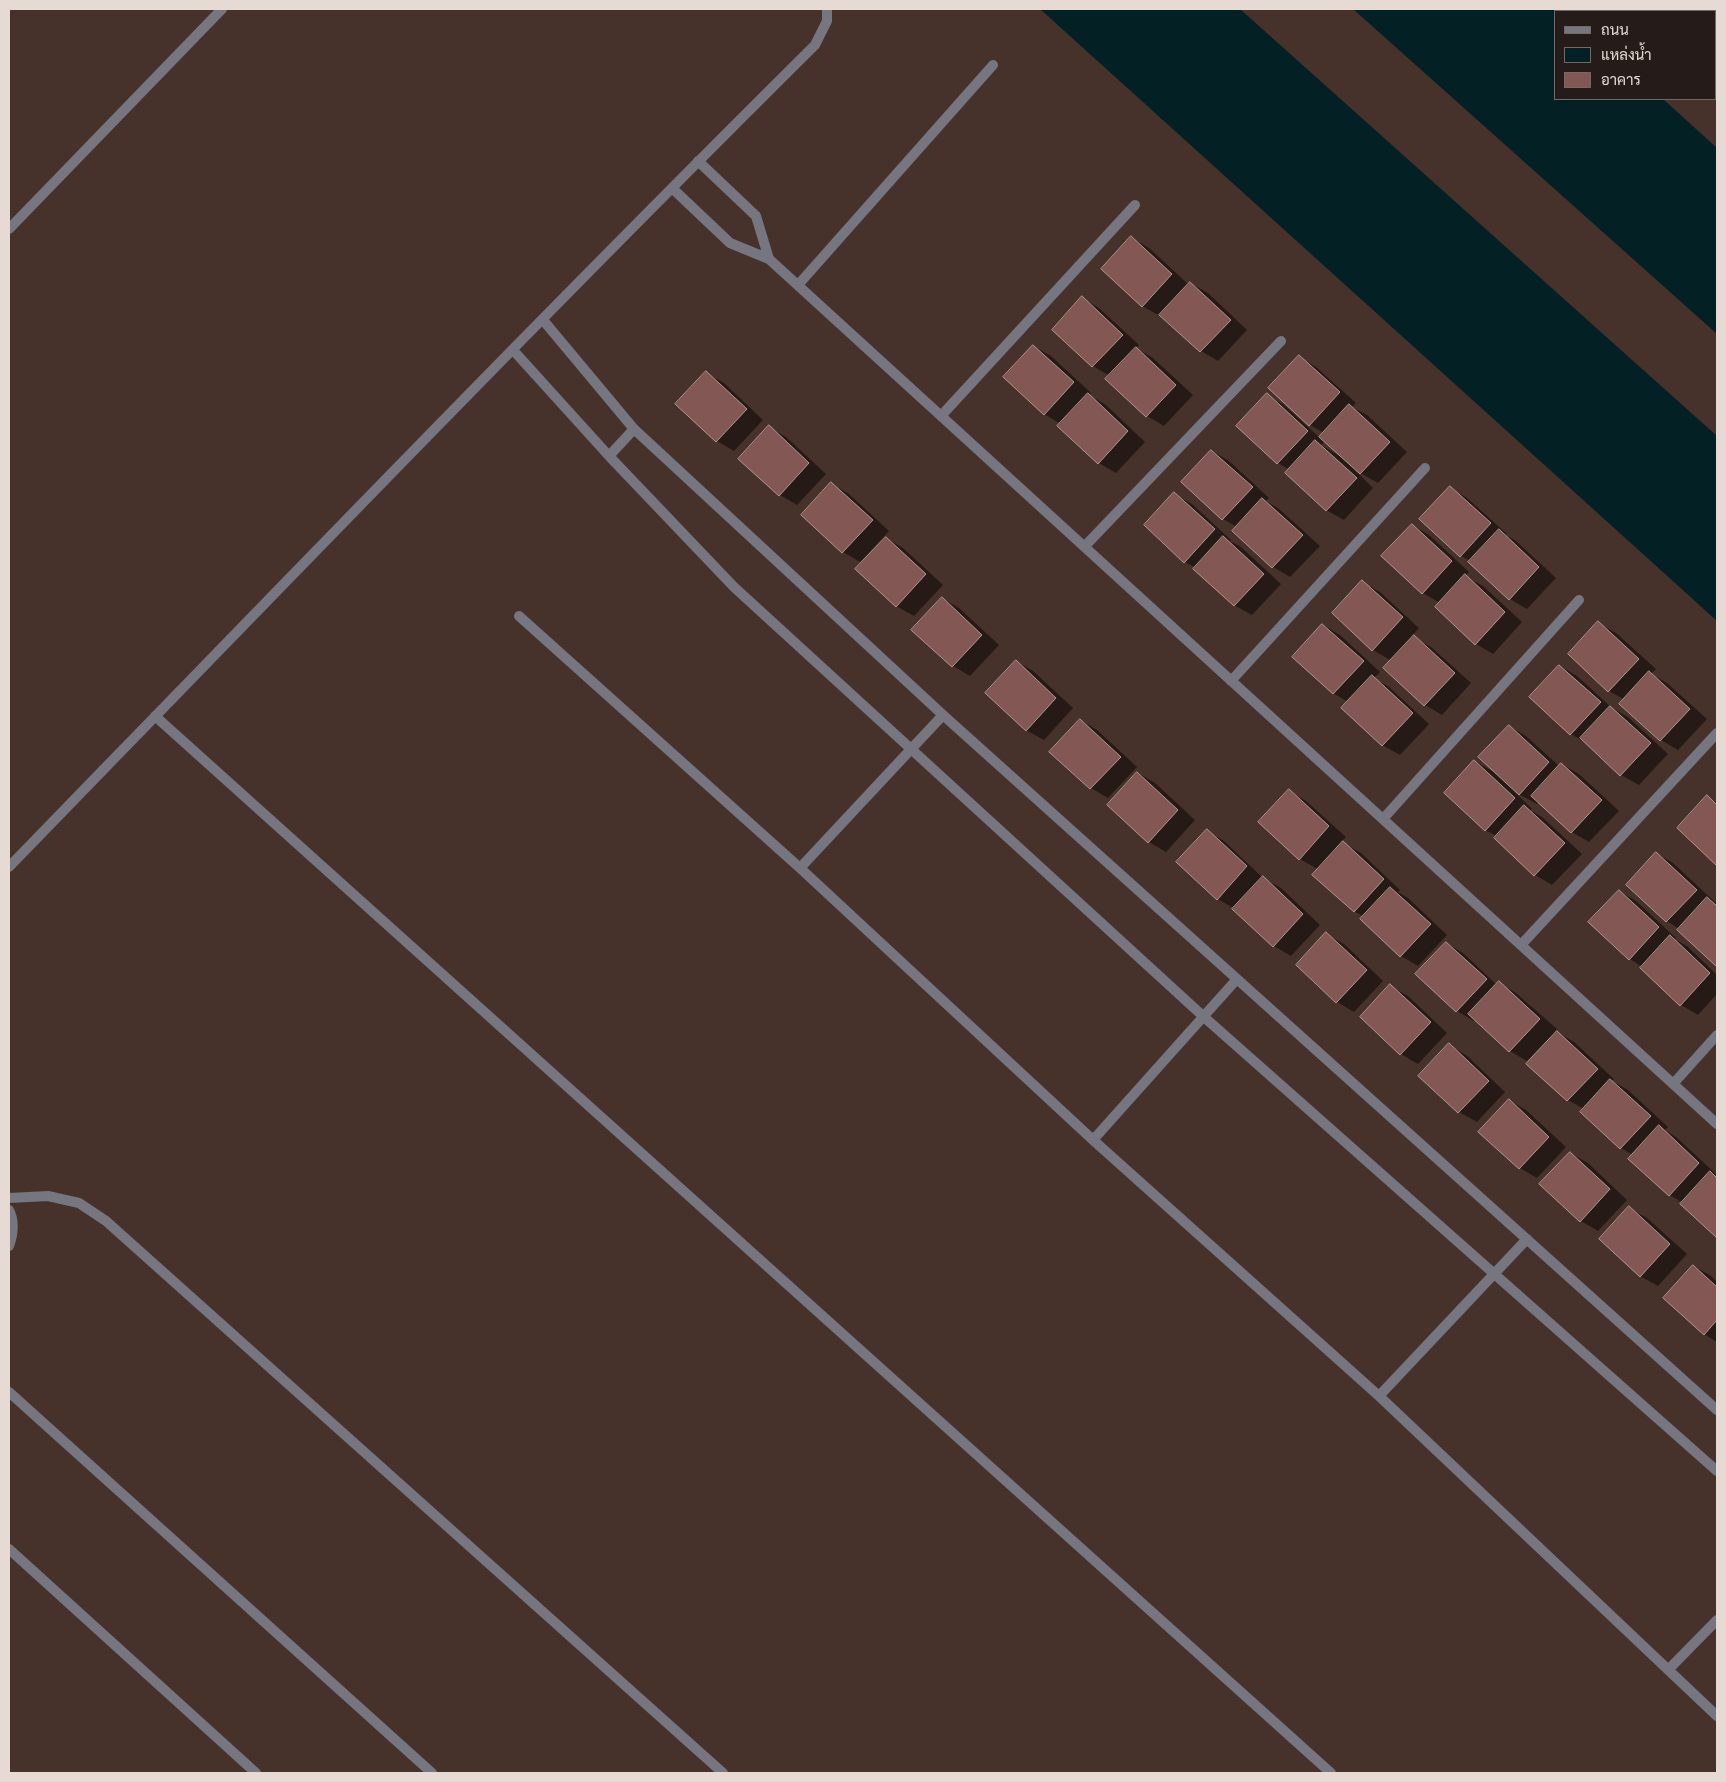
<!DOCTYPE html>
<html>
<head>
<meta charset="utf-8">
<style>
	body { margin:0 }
	#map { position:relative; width:1726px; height:1782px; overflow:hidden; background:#46322a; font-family:"Archivo Narrow",Sarabun,sans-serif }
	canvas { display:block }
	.frame { position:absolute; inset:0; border:10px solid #e7dad5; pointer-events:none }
	.legend { position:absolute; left:1554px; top:10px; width:162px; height:90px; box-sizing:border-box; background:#251c19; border:1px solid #736864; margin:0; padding:6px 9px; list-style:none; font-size:15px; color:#e7dad5 }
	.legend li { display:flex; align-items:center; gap:10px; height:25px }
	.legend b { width:25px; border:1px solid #736864 }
</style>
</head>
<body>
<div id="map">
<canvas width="1726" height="1782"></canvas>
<div class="frame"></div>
<ul class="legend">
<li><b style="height:6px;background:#757680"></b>ถนน</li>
<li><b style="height:14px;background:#032124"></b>แหล่งน้ำ</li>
<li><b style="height:14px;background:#835753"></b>อาคาร</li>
</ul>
</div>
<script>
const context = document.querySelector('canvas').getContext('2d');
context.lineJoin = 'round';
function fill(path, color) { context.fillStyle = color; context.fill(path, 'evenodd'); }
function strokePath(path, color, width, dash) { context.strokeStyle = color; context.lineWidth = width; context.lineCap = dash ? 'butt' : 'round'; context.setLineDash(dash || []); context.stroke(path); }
const water = new Path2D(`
	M 1040,9 L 1240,9 L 1717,436 L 1717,621 Z
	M 1353,9 L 1563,9 L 1566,11 L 1555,11 L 1555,99 L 1663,99 L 1717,148 L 1717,334 Z`);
const shadow = new Path2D(`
	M 1132,238 L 1149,248 L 1189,285 L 1190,283 L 1208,293 L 1247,330 L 1218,361 L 1201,351 L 1161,314 L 1160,316 L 1142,306 Z
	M 1082,298 L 1099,308 L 1139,345 L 1136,348 L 1153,358 L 1193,395 L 1164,426 L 1147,416 L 1110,376 L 1093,366 L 1054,329 Z
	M 1033,346 L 1051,356 L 1091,393 L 1089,395 L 1106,405 L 1145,442 L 1116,473 L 1099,463 L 1059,426 L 1061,424 L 1044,414 Z
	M 1299,357 L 1316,367 L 1356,403 L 1352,407 L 1367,415 L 1407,452 L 1378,483 L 1355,470 L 1373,488 L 1344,520 L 1326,510 L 1290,470 L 1278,463 L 1238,426 L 1267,395 L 1284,405 L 1320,438 L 1324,433 L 1310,425 ZM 1325,441 L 1339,454 L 1338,455 L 1321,445 Z
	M 706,373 L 724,383 L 763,420 L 734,451 L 717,441 Z
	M 769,427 L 786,437 L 826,474 L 797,505 L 780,495 Z
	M 1212,451 L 1229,461 L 1269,498 L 1266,501 L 1279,509 L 1320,546 L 1290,577 L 1273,567 L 1234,530 L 1237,527 L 1223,519 Z
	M 832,484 L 849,494 L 889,531 L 860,562 L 843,552 Z
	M 1450,488 L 1467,498 L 1507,534 L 1506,535 L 1516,541 L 1556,578 L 1527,609 L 1510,599 L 1471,561 L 1461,556 Z
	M 1174,494 L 1192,504 L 1231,540 L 1230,541 L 1241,547 L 1281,584 L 1252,615 L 1234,605 L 1196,568 L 1185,562 L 1145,525 Z
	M 1412,525 L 1429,535 L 1469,572 L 1465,576 L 1483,586 L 1522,622 L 1493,654 L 1476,644 L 1440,603 L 1423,593 L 1383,556 Z
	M 886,538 L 903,548 L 943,585 L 914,616 L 896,606 Z
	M 1362,582 L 1380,592 L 1419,628 L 1412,636 L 1431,647 L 1471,683 L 1442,715 L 1425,705 L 1385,668 L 1392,661 L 1373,650 L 1333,613 Z
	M 942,598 L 959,608 L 999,645 L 970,676 L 953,666 Z
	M 1598,623 L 1616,633 L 1656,669 L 1651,674 L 1667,683 L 1707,719 L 1678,750 L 1661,740 L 1621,704 L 1625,700 L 1609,691 Z
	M 1323,625 L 1340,635 L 1380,672 L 1374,678 L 1389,687 L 1429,724 L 1400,755 L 1382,745 L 1348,702 L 1333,693 Z
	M 1016,661 L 1033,671 L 1073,708 L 1044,740 L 1026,730 Z
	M 1560,666 L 1577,676 L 1612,708 L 1628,717 L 1668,754 L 1639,785 L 1621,775 L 1588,744 L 1571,734 Z
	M 1080,720 L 1097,730 L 1137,767 L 1108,798 L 1091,788 L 1051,752 Z
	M 1509,726 L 1526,736 L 1559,766 L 1561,764 L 1579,774 L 1619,811 L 1589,842 L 1572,832 L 1539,802 L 1537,804 L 1515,792 L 1532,809 L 1530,810 L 1542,817 L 1582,854 L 1552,885 L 1535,875 L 1496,838 L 1497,836 L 1485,830 L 1475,761 L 1497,774 Z
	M 1138,773 L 1155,783 L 1195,820 L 1166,852 L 1149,842 Z
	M 1289,791 L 1306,801 L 1346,837 L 1341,842 L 1361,853 L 1400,890 L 1398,892 L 1408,898 L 1447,935 L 1418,966 L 1401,956 L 1361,919 L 1364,917 L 1354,911 L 1319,870 L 1300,859 Z
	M 1707,797 L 1717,803 L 1717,864 L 1678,828 Z
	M 1207,831 L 1224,841 L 1263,878 L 1281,888 L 1320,925 L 1291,956 L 1274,946 L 1235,909 L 1218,899 Z
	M 1656,853 L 1673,863 L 1717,904 L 1717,965 L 1678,930 L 1679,929 L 1667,921 L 1628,885 Z
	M 1619,891 L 1636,901 L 1676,938 L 1675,939 L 1687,946 L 1717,975 L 1717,994 L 1698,1015 L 1681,1005 L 1642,967 L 1630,959 L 1590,922 Z
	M 1326,934 L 1344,944 L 1383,981 L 1354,1012 L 1337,1002 Z
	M 1446,943 L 1463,953 L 1497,985 L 1499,983 L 1516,993 L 1557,1029 L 1555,1031 L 1574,1042 L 1614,1079 L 1612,1081 L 1628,1090 L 1668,1127 L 1665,1130 L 1676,1137 L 1716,1174 L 1715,1175 L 1717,1177 L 1717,1237 L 1682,1204 L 1683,1203 L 1670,1195 L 1633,1155 L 1621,1148 L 1582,1112 L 1584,1109 L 1568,1100 L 1528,1064 L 1552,1038 L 1550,1037 L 1527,1061 L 1510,1051 L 1476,1019 L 1474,1021 L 1457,1011 L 1417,974 Z
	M 1390,986 L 1408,996 L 1447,1033 L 1418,1064 L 1401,1054 Z
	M 1449,1045 L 1466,1055 L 1505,1092 L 1477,1122 L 1459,1112 L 1420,1076 Z
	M 1509,1100 L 1526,1110 L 1566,1147 L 1537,1178 L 1520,1168 Z
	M 1570,1153 L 1588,1163 L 1627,1200 L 1598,1231 L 1581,1221 L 1541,1184 Z
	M 1629,1208 L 1647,1218 L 1687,1254 L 1658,1286 L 1640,1276 Z
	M 1694,1266 L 1711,1276 L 1717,1282 L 1717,1342 L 1704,1334 Z`);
const building = new Path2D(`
	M 1131,236 L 1172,274 L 1142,307 L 1101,269 Z
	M 1190,282 L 1231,320 L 1200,352 L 1159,315 Z
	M 1082,296 L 1123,335 L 1092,367 L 1052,330 Z
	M 1033,345 L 1074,382 L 1044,415 L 1003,377 Z
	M 1136,347 L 1176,385 L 1146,417 L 1105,379 Z
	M 1299,355 L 1340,392 L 1309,426 L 1268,388 Z
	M 706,371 L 747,409 L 716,442 L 675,404 Z
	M 1088,393 L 1128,431 L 1098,464 L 1057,426 Z
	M 1267,393 L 1308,431 L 1277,464 L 1236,426 Z
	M 1349,404 L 1390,442 L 1360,474 L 1319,437 Z
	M 769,425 L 809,463 L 779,496 L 738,459 Z
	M 1315,440 L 1357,478 L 1326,511 L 1285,473 Z
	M 1211,450 L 1253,487 L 1222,520 L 1181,482 Z
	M 831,482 L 873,520 L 842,553 L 801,515 Z
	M 1450,486 L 1491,523 L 1460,557 L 1419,519 Z
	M 1174,492 L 1215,529 L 1184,563 L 1144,525 Z
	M 1262,498 L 1303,535 L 1272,568 L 1232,531 Z
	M 1412,524 L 1452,561 L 1422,594 L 1381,556 Z
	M 1499,529 L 1539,567 L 1509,600 L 1468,562 Z
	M 1223,536 L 1264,574 L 1234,606 L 1193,569 Z
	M 886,537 L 926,574 L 896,607 L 855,569 Z
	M 1465,574 L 1505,612 L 1475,645 L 1435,607 Z
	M 1362,580 L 1403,617 L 1372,651 L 1332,613 Z
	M 942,597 L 982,635 L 952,667 L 911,630 Z
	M 1598,621 L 1639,659 L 1608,692 L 1568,654 Z
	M 1322,624 L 1364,661 L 1333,694 L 1292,657 Z
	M 1414,635 L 1455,673 L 1424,706 L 1383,668 Z
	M 1016,660 L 1056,698 L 1026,731 L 985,693 Z
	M 1559,665 L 1601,702 L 1570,735 L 1529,697 Z
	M 1649,671 L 1690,709 L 1660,741 L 1619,704 Z
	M 1372,675 L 1413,713 L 1382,746 L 1341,708 Z
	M 1610,706 L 1651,743 L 1620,776 L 1580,738 Z
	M 1080,719 L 1121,757 L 1090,789 L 1049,752 Z
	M 1509,725 L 1549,762 L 1519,795 L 1478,757 Z
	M 1474,760 L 1515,798 L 1485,831 L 1444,793 Z
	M 1561,763 L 1602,800 L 1571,833 L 1531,796 Z
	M 1137,772 L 1178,810 L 1148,843 L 1107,805 Z
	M 1289,789 L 1329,826 L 1299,860 L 1258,822 Z
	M 1707,795 L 1717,805 L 1717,866 L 1677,828 Z
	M 1524,805 L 1565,843 L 1534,876 L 1494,838 Z
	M 1207,829 L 1247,866 L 1217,900 L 1176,862 Z
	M 1343,841 L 1384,879 L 1354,912 L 1312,875 Z
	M 1656,852 L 1697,890 L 1666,922 L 1626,885 Z
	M 1263,876 L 1303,914 L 1273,947 L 1232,909 Z
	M 1390,887 L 1431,924 L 1400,957 L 1360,919 Z
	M 1619,890 L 1659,927 L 1629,960 L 1588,922 Z
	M 1707,897 L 1717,906 L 1717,967 L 1677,930 Z
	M 1326,932 L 1367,970 L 1336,1003 L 1296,965 Z
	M 1670,935 L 1710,973 L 1680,1006 L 1640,968 Z
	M 1446,942 L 1487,979 L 1456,1012 L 1415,974 Z
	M 1499,981 L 1540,1019 L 1509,1052 L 1468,1014 Z
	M 1390,984 L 1431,1022 L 1400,1055 L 1360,1017 Z
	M 1557,1031 L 1598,1069 L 1567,1101 L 1526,1064 Z
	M 1449,1043 L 1489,1081 L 1458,1113 L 1418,1076 Z
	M 1610,1079 L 1651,1116 L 1620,1149 L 1580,1112 Z
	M 1509,1099 L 1549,1137 L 1519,1169 L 1478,1132 Z
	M 1659,1125 L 1699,1163 L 1669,1196 L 1628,1159 Z
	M 1570,1152 L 1610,1189 L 1580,1222 L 1539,1184 Z
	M 1710,1171 L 1717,1178 L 1717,1238 L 1680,1204 Z
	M 1629,1206 L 1670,1244 L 1640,1277 L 1599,1239 Z
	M 1693,1265 L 1717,1287 L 1717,1320 L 1704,1335 L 1663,1298 Z`);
const minor = new Path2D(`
	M 698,161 L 756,216 L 769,259
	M 672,188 L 730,243 L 769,259 L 1717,1124
	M 9,229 L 222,9
	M 798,285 L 993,65
	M 543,320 L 634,429 L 943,715 L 1717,1410
	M 513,350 L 609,456 L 734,587 L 1204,1017 L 1717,1471
	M 941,416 L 1135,205
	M 609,456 L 634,429
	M 1085,546 L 1281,341
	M 519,616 L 800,868 L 1093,1140 L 1379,1396 L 1717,1716
	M 1231,681 L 1425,468
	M 155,716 L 1331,1773
	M 1383,819 L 1579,600
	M 9,867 C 276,592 543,315 815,45 L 827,21 L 827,9
	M 800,868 L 943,715
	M 1521,945 L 1717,733
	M 1673,1084 L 1717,1035
	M 1093,1140 L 1237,979
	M 9,1198 L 48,1196 L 79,1203 L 106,1221 L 723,1773
	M 9,1210 C 15,1222 13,1235 9,1246
	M 9,1392 L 432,1773
	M 1379,1396 L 1527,1239
	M 9,1549 L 256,1773
	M 1668,1670 L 1717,1620`);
fill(water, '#032124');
fill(shadow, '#0007');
fill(building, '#835753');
strokePath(building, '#b09693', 1);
strokePath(minor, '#757680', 10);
</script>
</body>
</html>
